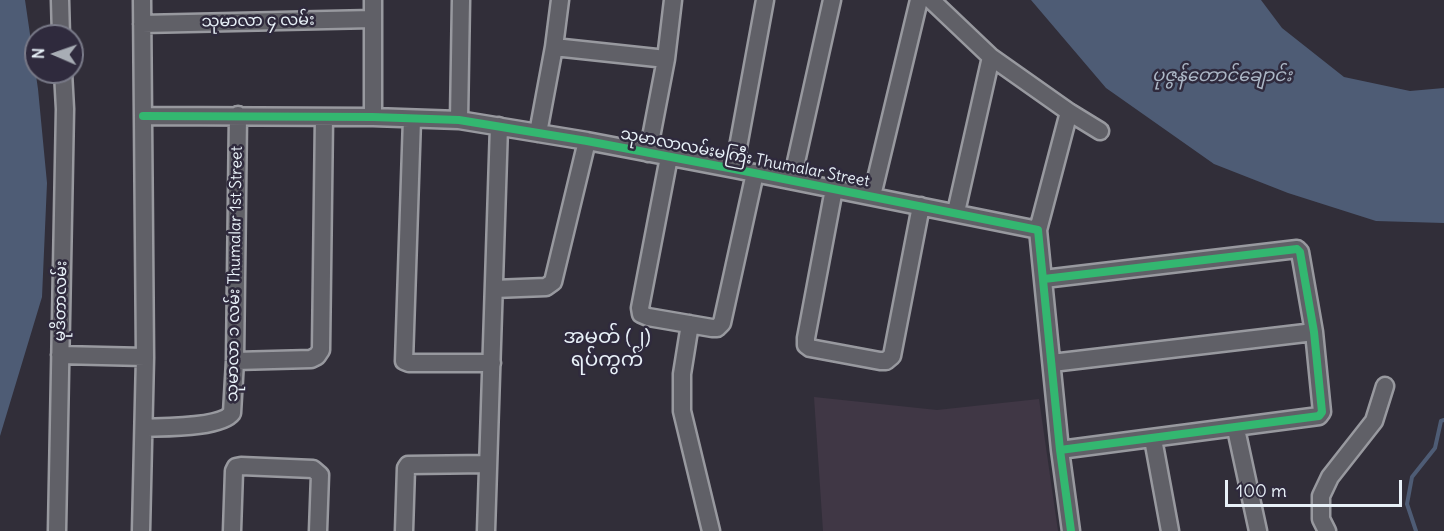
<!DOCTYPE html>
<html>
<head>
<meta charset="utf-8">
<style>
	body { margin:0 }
	#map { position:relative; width:1444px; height:531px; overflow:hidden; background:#312e39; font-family:Delius,sans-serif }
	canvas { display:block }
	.north { position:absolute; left:24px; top:24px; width:60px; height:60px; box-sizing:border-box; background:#2f2a3d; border:2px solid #797a88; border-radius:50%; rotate:272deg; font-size:16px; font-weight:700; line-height:24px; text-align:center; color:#e8f1f8 }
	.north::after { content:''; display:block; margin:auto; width:21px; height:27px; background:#a8adb5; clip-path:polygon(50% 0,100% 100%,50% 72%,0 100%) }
	.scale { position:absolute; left:1225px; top:480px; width:177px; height:27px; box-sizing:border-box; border:3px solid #e8f1f8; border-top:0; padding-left:8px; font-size:18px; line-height:21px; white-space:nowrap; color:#e8f1f8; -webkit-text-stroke:4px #2f2a3d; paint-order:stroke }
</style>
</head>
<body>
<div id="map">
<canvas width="1444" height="531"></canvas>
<div class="north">N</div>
<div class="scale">100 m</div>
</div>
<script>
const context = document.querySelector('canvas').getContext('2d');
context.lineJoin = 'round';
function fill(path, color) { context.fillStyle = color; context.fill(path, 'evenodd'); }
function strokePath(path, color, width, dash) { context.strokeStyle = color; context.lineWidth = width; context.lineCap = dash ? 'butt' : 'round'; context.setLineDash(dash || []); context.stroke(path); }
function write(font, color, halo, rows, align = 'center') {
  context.font = font + ' Delius,"Noto Sans Myanmar",sans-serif'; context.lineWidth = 5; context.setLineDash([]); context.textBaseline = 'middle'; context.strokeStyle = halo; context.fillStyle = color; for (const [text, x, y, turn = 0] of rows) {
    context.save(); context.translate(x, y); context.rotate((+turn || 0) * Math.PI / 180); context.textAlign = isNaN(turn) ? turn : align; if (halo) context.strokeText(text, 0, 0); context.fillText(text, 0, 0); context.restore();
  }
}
const built = new Path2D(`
	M 814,397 L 937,410 L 1039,399 L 1058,531 L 823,531 Z`);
const water = new Path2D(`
	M 0,0 L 25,0 L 38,89 L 47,183 L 42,297 L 0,436 Z
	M 1031,0 L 1261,0 L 1282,28 L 1344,77 L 1410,91 L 1444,88 L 1444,223 L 1376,221 L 1288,193 L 1214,164 L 1106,88 Z`);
const stream = new Path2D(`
	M 1416,531 L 1407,504 L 1412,477 L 1435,448 L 1441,421 L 1444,420`);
const minor = new Path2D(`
	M 60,0 L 61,36
	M 931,0 L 991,57 L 1069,112 L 1100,131
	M 142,24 L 373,19
	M 554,47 L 666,59
	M 143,116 L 373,117 L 459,120 L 587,141 L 734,169 L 1038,230 L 1060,450 L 1071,531
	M 373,117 L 373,0
	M 412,119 L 404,361 L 409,363 L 492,363
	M 459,120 L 461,0
	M 538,133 L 554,47 L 560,0
	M 648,153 L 666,59 L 673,0
	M 669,157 L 640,308 L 641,314 L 648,317 L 712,328 L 717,328 L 722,323 L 755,173
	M 734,169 L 765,0
	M 792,180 L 832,0
	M 834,189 L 806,338 L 806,345 L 810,348 L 880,361 L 886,361 L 892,356 L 921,206
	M 872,196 L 919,0
	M 956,212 L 991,57
	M 1038,230 L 1069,112
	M 1044,279 L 1297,249 L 1300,252 L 1314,332 L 1322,412 L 1319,416 L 1060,450
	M 494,289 L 546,287 L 553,282 L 587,141
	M 690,324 L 682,374 L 682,411 L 711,531
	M 60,355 L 145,357
	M 235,361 L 311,359 L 317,356 L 321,350 L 324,117
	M 1052,363 L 1314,332
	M 144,428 C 163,427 221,428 232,413 L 235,361 L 238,115
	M 1236,429 L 1258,531
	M 1153,439 L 1170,531
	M 57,531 L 65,109 L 63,72
	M 141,531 L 145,357 L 142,0
	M 232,531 L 234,471 L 236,467 L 241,466 L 313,469 L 320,475 L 318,531
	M 404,531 L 406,468 L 408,465 L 488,464
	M 486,531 L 499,126
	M 1327,531 L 1321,519 L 1321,496 L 1330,477 L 1374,421 L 1385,386`);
const cycleway = new Path2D(`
	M 143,116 L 373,117 L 459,120 L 587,141 L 734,169 L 1038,230 L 1060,450 L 1071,531
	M 1044,279 L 1297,249 L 1300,252 L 1314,332 L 1322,412 L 1319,416 L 1060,450`);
const streetNames = [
	["သုမာလာ ၄ လမ်း",258,21,-1],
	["သုမာလာလမ်းမကြီး Thumalar Street",745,158,11],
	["သုမာလာ ၁ လမ်း Thumalar 1st Street",235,274,-89],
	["မုဒိတာလမ်း",61,301,-89]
];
const waterNames = [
	["ပုဇွန်တောင်ချောင်း",1222,76]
];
const quarterNames = [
	["အမှတ် (၂)",607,337],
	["ရပ်ကွက်",607,360]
];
fill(built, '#403745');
fill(water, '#4e5c75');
strokePath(stream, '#4e5c75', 4);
strokePath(minor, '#98999f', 21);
strokePath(minor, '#606067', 16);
strokePath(cycleway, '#33b770', 8);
write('16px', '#e8f1f8', '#2f2a3d', streetNames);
write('italic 18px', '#acb7c6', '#2f2a3d', waterNames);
write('20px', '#e8f1f8', '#2f2a3d', quarterNames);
</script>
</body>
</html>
